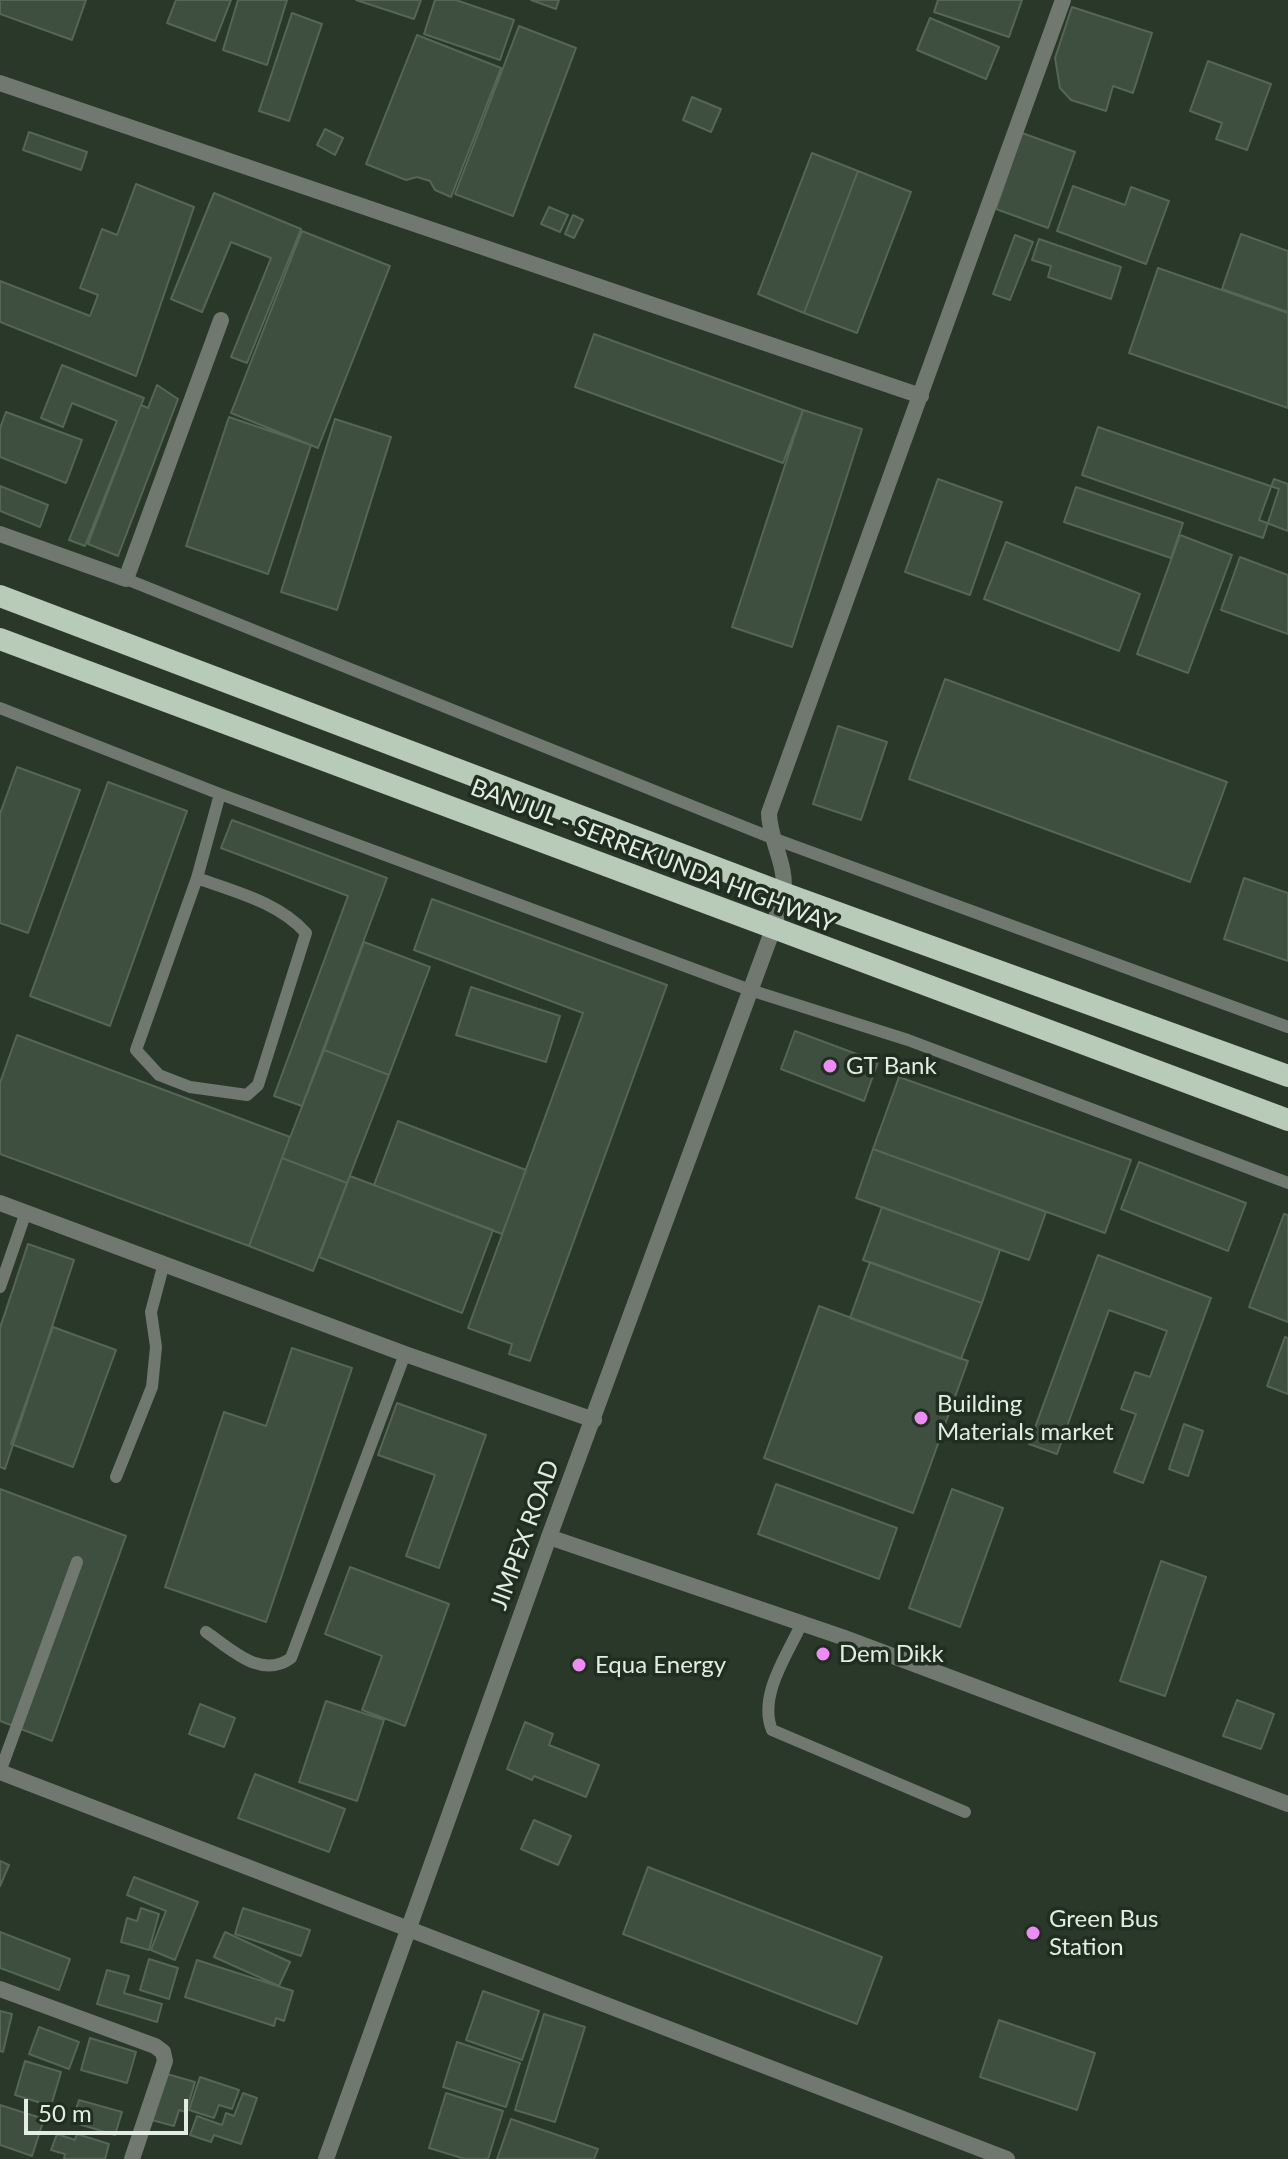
<!DOCTYPE html>
<html>
<head>
<meta charset="utf-8">
<style>
	body { margin:0 }
	#map { position:relative; width:1288px; height:2159px; overflow:hidden; background:#293829; font-family:Lato,sans-serif }
	canvas { display:block }
	.scale { position:absolute; left:24px; top:2099px; width:164px; height:36px; box-sizing:border-box; border:4px solid #e2ece2; border-top:0; padding-left:10px; font-size:24px; line-height:28px; white-space:nowrap; color:#e2ece2; -webkit-text-stroke:6px #1f2e1f; paint-order:stroke }
</style>
</head>
<body>
<div id="map">
<canvas width="1288" height="2159"></canvas>
<div class="scale">50 m</div>
</div>
<script>
const context = document.querySelector('canvas').getContext('2d');
context.lineJoin = 'round';
function fill(path, color) { context.fillStyle = color; context.fill(path, 'evenodd'); }
function strokePath(path, color, width, dash) { context.strokeStyle = color; context.lineWidth = width; context.lineCap = dash ? 'butt' : 'round'; context.setLineDash(dash || []); context.stroke(path); }
function write(font, color, halo, rows, align = 'center') {
  context.font = font + ' Lato,sans-serif'; context.lineWidth = 7; context.setLineDash([]); context.textBaseline = 'middle'; context.strokeStyle = halo; context.fillStyle = color; for (const [text, x, y, turn = 0] of rows) {
    context.save(); context.translate(x, y); context.rotate((+turn || 0) * Math.PI / 180); context.textAlign = isNaN(turn) ? turn : align; if (halo) context.strokeText(text, 0, 0); context.fillText(text, 0, 0); context.restore();
  }
}
const building = new Path2D(`
	M 0,0 L 86,0 L 72,40 L 0,14 Z
	M 176,0 L 231,0 L 215,41 L 167,23 Z
	M 238,0 L 287,0 L 267,65 L 223,50 Z
	M 356,0 L 421,0 L 414,19 Z
	M 435,0 L 456,0 L 514,20 L 500,60 L 424,34 Z
	M 531,0 L 559,0 L 556,9 Z
	M 938,0 L 1022,0 L 1009,37 L 934,12 Z
	M 1072,7 L 1152,33 L 1133,93 L 1113,86 L 1106,111 L 1071,100 L 1060,88 L 1055,58 Z
	M 292,13 L 322,24 L 289,121 L 259,111 Z
	M 930,18 L 999,47 L 986,79 L 917,50 Z
	M 519,26 L 576,48 L 513,216 L 455,194 Z
	M 417,35 L 501,68 L 451,197 L 435,190 L 430,181 L 417,177 L 406,180 L 366,164 Z
	M 1208,61 L 1271,84 L 1247,150 L 1216,139 L 1222,123 L 1190,111 Z
	M 692,97 L 721,109 L 711,132 L 683,120 Z
	M 325,129 L 343,138 L 335,155 L 317,145 Z
	M 29,132 L 87,152 L 81,170 L 23,150 Z
	M 1022,133 L 1075,152 L 1048,228 L 996,209 Z
	M 812,153 L 858,171 L 804,313 L 758,294 Z
	M 858,171 L 911,192 L 857,333 L 804,313 Z
	M 136,184 L 194,207 L 136,376 L 0,322 L 0,281 L 90,316 L 98,295 L 80,288 L 102,229 L 117,235 Z
	M 1073,186 L 1125,205 L 1131,187 L 1169,201 L 1146,264 L 1057,231 Z
	M 214,193 L 301,229 L 247,363 L 231,357 L 271,258 L 231,242 L 202,312 L 171,299 Z
	M 549,207 L 568,215 L 560,232 L 541,224 Z
	M 573,215 L 583,220 L 574,238 L 565,234 Z
	M 302,231 L 390,266 L 318,448 L 231,413 Z
	M 1241,234 L 1288,251 L 1288,312 L 1222,289 Z
	M 1015,235 L 1033,242 L 1010,300 L 993,294 Z
	M 1039,239 L 1121,267 L 1111,299 L 1048,277 L 1051,266 L 1032,260 Z
	M 1158,268 L 1288,313 L 1288,408 L 1129,353 Z
	M 594,334 L 803,410 L 783,463 L 575,387 Z
	M 62,365 L 144,398 L 85,546 L 69,540 L 117,421 L 72,403 L 63,427 L 41,418 Z
	M 157,385 L 178,399 L 118,556 L 88,544 L 141,405 L 148,408 Z
	M 803,410 L 862,429 L 792,647 L 732,627 Z
	M 6,412 L 82,440 L 66,483 L 0,457 L 0,428 Z
	M 229,417 L 311,445 L 268,574 L 186,546 Z
	M 335,419 L 391,437 L 337,610 L 281,592 Z
	M 1098,427 L 1279,489 L 1263,538 L 1082,475 Z
	M 938,479 L 1002,502 L 970,595 L 905,572 Z
	M 1274,479 L 1288,484 L 1288,531 L 1259,520 Z
	M 0,486 L 48,505 L 40,527 L 0,511 Z
	M 1076,487 L 1183,523 L 1171,558 L 1064,522 Z
	M 1180,535 L 1232,555 L 1188,673 L 1137,654 Z
	M 1006,542 L 1140,594 L 1119,651 L 984,599 Z
	M 1240,557 L 1288,575 L 1288,634 L 1221,610 Z
	M 945,679 L 1227,782 L 1190,882 L 909,779 Z
	M 838,726 L 887,742 L 861,820 L 813,804 Z
	M 17,767 L 80,790 L 28,933 L 0,923 L 0,814 Z
	M 108,782 L 187,811 L 110,1026 L 30,996 Z
	M 232,820 L 387,878 L 302,1106 L 274,1096 L 348,896 L 221,848 Z
	M 1244,878 L 1288,893 L 1288,961 L 1224,939 Z
	M 432,899 L 667,985 L 530,1361 L 509,1354 L 512,1344 L 468,1328 L 583,1013 L 414,950 Z
	M 364,942 L 430,967 L 389,1075 L 324,1050 Z
	M 471,987 L 560,1016 L 546,1062 L 456,1035 Z
	M 795,1031 L 878,1062 L 864,1101 L 781,1069 Z
	M 17,1035 L 290,1137 L 249,1246 L 0,1154 L 0,1083 Z
	M 324,1050 L 389,1075 L 347,1183 L 282,1158 Z
	M 899,1077 L 1131,1160 L 1105,1233 L 873,1149 Z
	M 398,1121 L 526,1170 L 502,1234 L 374,1185 Z
	M 873,1149 L 1046,1212 L 1029,1260 L 856,1198 Z
	M 282,1158 L 347,1183 L 313,1271 L 249,1246 Z
	M 1139,1162 L 1246,1203 L 1228,1251 L 1121,1209 Z
	M 350,1176 L 493,1230 L 462,1313 L 319,1257 Z
	M 882,1207 L 1000,1250 L 982,1303 L 863,1260 Z
	M 1284,1214 L 1288,1215 L 1288,1322 L 1249,1307 Z
	M 28,1244 L 74,1260 L 5,1469 L 0,1467 L 0,1328 Z
	M 1098,1255 L 1211,1298 L 1143,1483 L 1114,1472 L 1136,1414 L 1121,1409 L 1135,1372 L 1150,1377 L 1167,1331 L 1109,1310 L 1057,1454 L 1029,1444 Z
	M 870,1262 L 982,1303 L 961,1359 L 850,1318 Z
	M 819,1306 L 968,1361 L 913,1513 L 764,1458 Z
	M 53,1327 L 116,1350 L 73,1467 L 11,1444 Z
	M 1285,1337 L 1288,1338 L 1288,1394 L 1267,1386 Z
	M 292,1348 L 352,1368 L 266,1622 L 165,1587 L 224,1412 L 266,1426 Z
	M 397,1403 L 486,1435 L 439,1568 L 406,1556 L 435,1475 L 378,1455 Z
	M 1184,1424 L 1203,1431 L 1188,1476 L 1169,1469 Z
	M 776,1484 L 897,1528 L 879,1579 L 758,1534 Z
	M 0,1489 L 126,1536 L 52,1741 L 0,1721 Z
	M 952,1489 L 1003,1508 L 960,1627 L 909,1608 Z
	M 1161,1561 L 1206,1577 L 1165,1696 L 1120,1681 Z
	M 350,1567 L 449,1604 L 405,1726 L 362,1710 L 382,1656 L 325,1634 Z
	M 1237,1700 L 1274,1714 L 1261,1749 L 1223,1736 Z
	M 326,1701 L 384,1720 L 357,1801 L 299,1782 Z
	M 200,1704 L 235,1718 L 224,1747 L 189,1734 Z
	M 525,1722 L 553,1734 L 549,1745 L 599,1765 L 586,1797 L 534,1776 L 532,1780 L 507,1769 Z
	M 255,1774 L 345,1809 L 329,1852 L 238,1818 Z
	M 534,1820 L 571,1836 L 558,1865 L 521,1849 Z
	M 0,1861 L 9,1865 L 0,1886 Z
	M 648,1867 L 882,1957 L 857,2024 L 623,1934 Z
	M 134,1877 L 198,1902 L 175,1960 L 151,1950 L 166,1911 L 127,1895 Z
	M 141,1908 L 159,1914 L 149,1950 L 121,1942 L 127,1918 L 137,1921 Z
	M 243,1908 L 310,1930 L 301,1956 L 235,1934 Z
	M 0,1932 L 70,1959 L 59,1990 L 0,1968 Z
	M 225,1932 L 290,1962 L 279,1986 L 214,1957 Z
	M 149,1959 L 178,1968 L 169,1999 L 140,1990 Z
	M 197,1960 L 293,1991 L 284,2021 L 276,2018 L 274,2026 L 185,1997 Z
	M 107,1970 L 129,1976 L 124,1993 L 162,2004 L 157,2022 L 97,2004 Z
	M 483,1991 L 539,2011 L 522,2060 L 466,2040 Z
	M 0,2011 L 12,2014 L 3,2052 L 0,2051 Z
	M 544,2014 L 585,2027 L 555,2122 L 515,2110 Z
	M 999,2020 L 1095,2053 L 1077,2110 L 980,2077 Z
	M 39,2027 L 79,2042 L 69,2069 L 29,2054 Z
	M 90,2038 L 136,2052 L 127,2083 L 81,2070 Z
	M 457,2042 L 520,2063 L 506,2107 L 443,2087 Z
	M 25,2061 L 61,2072 L 51,2106 L 15,2095 Z
	M 167,2074 L 195,2082 L 186,2112 L 179,2110 L 174,2126 L 148,2119 Z
	M 200,2077 L 239,2090 L 232,2109 L 219,2105 L 214,2118 L 189,2110 Z
	M 243,2093 L 257,2098 L 241,2144 L 214,2135 L 211,2142 L 190,2135 L 197,2116 L 222,2125 L 226,2113 L 234,2116 Z
	M 446,2093 L 503,2111 L 488,2159 L 465,2159 L 429,2148 Z
	M 79,2100 L 122,2112 L 115,2135 L 72,2122 Z
	M 0,2105 L 44,2119 L 32,2156 L 0,2145 Z
	M 511,2119 L 598,2149 L 594,2159 L 497,2159 Z
	M 57,2134 L 75,2140 L 77,2134 L 109,2144 L 105,2159 L 64,2159 L 65,2154 L 51,2150 Z`);
const service = new Path2D(`
	M 126,579 L 772,838 L 1288,1027
	M 0,708 L 220,794 L 750,990 L 908,1040 L 1288,1183
	M 197,878 C 235,892 278,902 306,933 L 258,1085 L 247,1095 L 190,1087 L 159,1075 L 136,1050 L 197,878 L 220,794
	M 0,1287 L 26,1212
	M 116,1477 L 152,1387 L 156,1347 L 151,1312 L 164,1263
	M 802,1623 C 787,1655 758,1696 772,1730 L 965,1812
	M 206,1632 C 231,1649 261,1680 291,1658 L 405,1354
	M 0,1772 L 77,1562`);
const minor = new Path2D(`
	M 0,83 L 921,396
	M 0,534 L 126,579 L 221,320
	M 783,893 C 788,866 769,840 769,813 L 1063,0
	M 0,1203 L 405,1354 L 594,1420
	M 549,1537 L 842,1637 L 1288,1804
	M 0,1772 L 1007,2159
	M 0,1989 L 155,2046 L 163,2052 L 165,2061 L 132,2159`);
const tertiary = new Path2D(`
	M 326,2159 L 549,1537 L 773,929 L 783,893`);
const trunk = new Path2D(`
	M 0,596 L 783,893 L 1288,1076
	M 0,639 L 1288,1120`);
const markers = [
	[830,1066,8,"#ef8bf6"],
	[921,1418,8,"#ef8bf6"],
	[823,1654,8,"#ef8bf6"],
	[579,1665,8,"#ef8bf6"],
	[1033,1933,8,"#ef8bf6"]
];
const streetNames = [
	["BANJUL - SERREKUNDA HIGHWAY",653,856,21],
	["JIMPEX ROAD",525,1535,-70]
];
const poiNames = [
	["GT Bank",846,1066],
	["Building",937,1404],
	["Materials market",937,1432],
	["Dem Dikk",839,1654],
	["Equa Energy",595,1665],
	["Green Bus",1049,1919],
	["Station",1049,1947]
];
fill(building, '#3f4f3f');
strokePath(building, '#565', 2);
strokePath(service, '#707870', 12);
strokePath(minor, '#707870', 16);
strokePath(tertiary, '#707870', 16);
strokePath(trunk, '#b8cab8', 22);
for (const [x, y, r, color] of markers) { const dot = new Path2D(); dot.arc(x, y, r, 0, 2 * Math.PI); context.fillStyle = color; context.fill(dot); strokePath(dot, '#1f2e1f', 3); }
write('24px', '#e2ece2', '#1f2e1f', streetNames);
write('24px', '#e2ece2', '#1f2e1f', poiNames, 'left');
</script>
</body>
</html>
